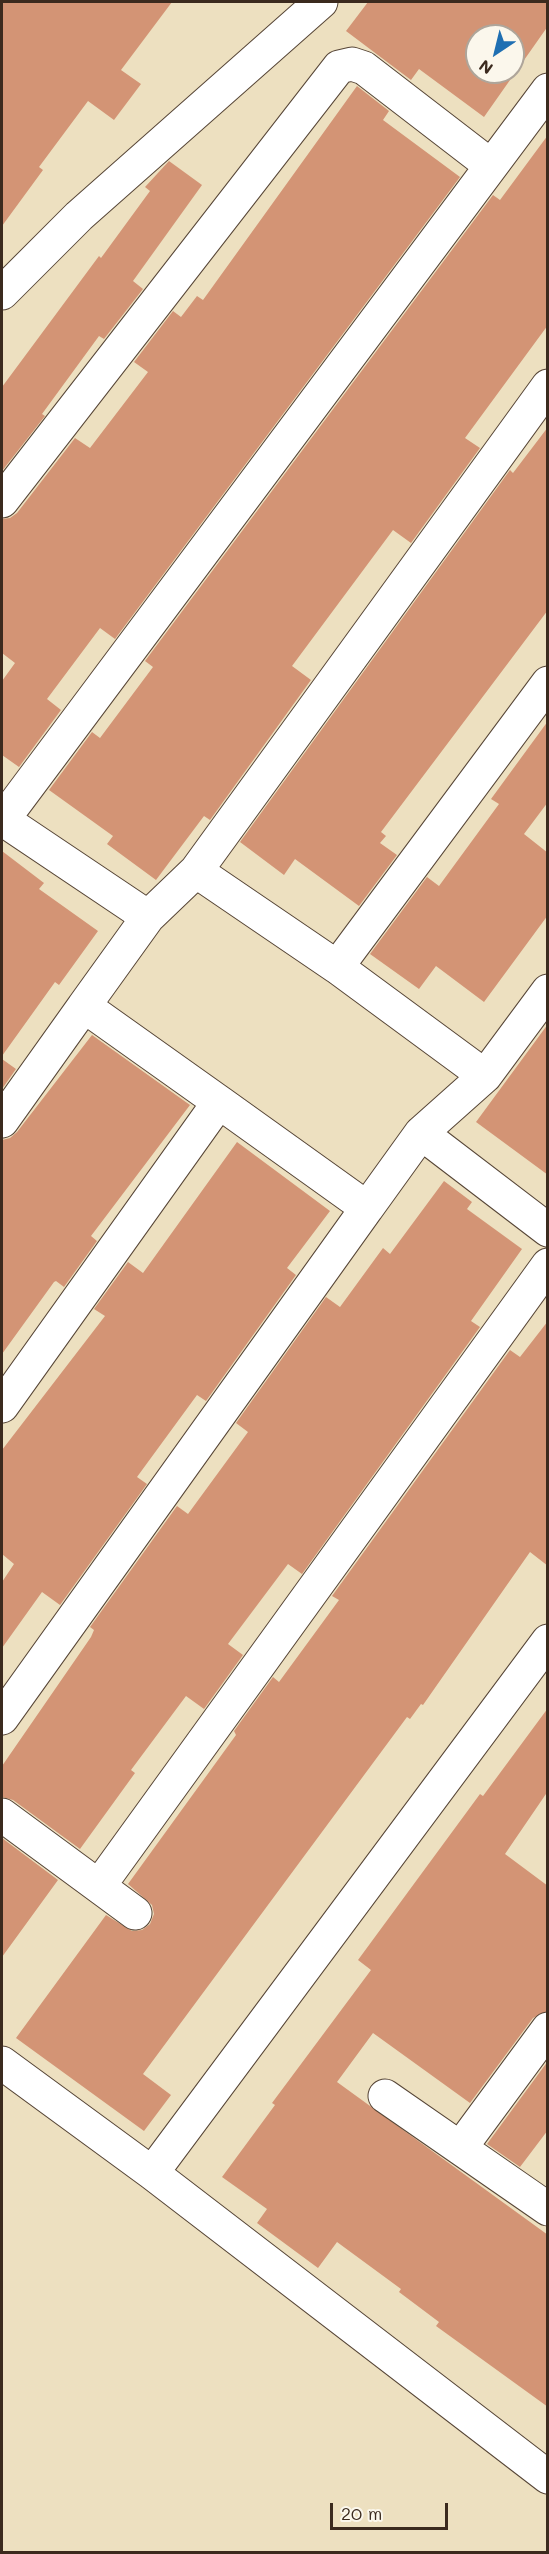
<!DOCTYPE html>
<html>
<head>
<meta charset="utf-8">
<style>
	body { margin:0 }
	#map { position:relative; width:549px; height:2554px; overflow:hidden; background:#ede0c0; font-family:Mali,sans-serif }
	canvas { display:block }
	.frame { position:absolute; inset:0; border:3px solid #3b2a1e; pointer-events:none }
	.north { position:absolute; left:465px; top:24px; width:60px; height:60px; box-sizing:border-box; background:#fbf7ec; border:2px solid #aea59a; border-radius:50%; rotate:215deg; font-size:16px; font-weight:700; line-height:24px; text-align:center; color:#3b2a1e }
	.north::after { content:''; display:block; margin:auto; width:21px; height:27px; background:#1f6fb2; clip-path:polygon(50% 0,100% 100%,50% 72%,0 100%) }
	.scale { position:absolute; left:330px; top:2503px; width:118px; height:27px; box-sizing:border-box; border:3px solid #3b2a1e; border-top:0; padding-left:8px; font-size:18px; line-height:21px; white-space:nowrap; color:#3b2a1e; -webkit-text-stroke:4px #fbf7ec; paint-order:stroke }
</style>
</head>
<body>
<div id="map">
<canvas width="549" height="2554"></canvas>
<div class="frame"></div>
<div class="north">N</div>
<div class="scale">20 m</div>
</div>
<script>
const context = document.querySelector('canvas').getContext('2d');
context.lineJoin = 'round';
function fill(path, color) { context.fillStyle = color; context.fill(path, 'evenodd'); }
function strokePath(path, color, width, dash) { context.strokeStyle = color; context.lineWidth = width; context.lineCap = dash ? 'butt' : 'round'; context.setLineDash(dash || []); context.stroke(path); }
const building = new Path2D(`
	M 2,2 L 172,2 L 121,70 L 141,84 L 114,120 L 88,101 L 39,167 L 43,170 L 2,226 Z
	M 368,2 L 548,2 L 548,26 L 484,117 L 419,69 L 411,80 L 346,31 ZM 477,36 L 513,36 L 513,72 L 477,72 Z
	M 357,86 L 389,111 L 383,120 L 460,177 L 115,639 L 100,628 L 47,699 L 61,710 L 19,767 L 2,755 L 2,681 L 15,663 L 2,653 L 2,519 L 10,518 L 17,513 L 75,438 L 90,448 L 148,372 L 134,362 L 173,311 L 181,317 L 197,296 L 203,300 Z
	M 548,135 L 548,325 L 465,438 L 480,448 L 411,543 L 393,530 L 292,666 L 311,680 L 210,820 L 204,816 L 156,880 L 107,844 L 113,836 L 49,790 L 92,732 L 100,738 L 153,667 L 145,661 L 493,195 L 500,200 Z
	M 169,161 L 202,185 L 133,281 L 143,289 L 104,339 L 99,336 L 42,414 L 45,416 L 2,471 L 2,387 L 99,256 L 101,258 L 150,191 L 145,187 Z
	M 548,427 L 548,610 L 381,832 L 386,836 L 380,843 L 397,855 L 359,906 L 295,859 L 284,875 L 240,842 L 510,470 L 513,473 Z
	M 548,721 L 548,802 L 524,834 L 548,853 L 548,915 L 484,1002 L 436,966 L 419,989 L 370,954 L 427,877 L 439,886 L 499,804 L 491,799 Z
	M 2,851 L 44,883 L 39,889 L 98,931 L 59,985 L 55,982 L 2,1056 Z
	M 548,1024 L 548,1175 L 476,1122 Z
	M 92,1035 L 190,1105 L 91,1236 L 97,1241 L 64,1287 L 56,1281 L 54,1282 L 2,1354 L 2,1140 L 10,1138 L 17,1132 Z
	M 2,1059 L 16,1069 L 2,1089 Z
	M 237,1142 L 330,1211 L 287,1268 L 296,1275 L 206,1401 L 197,1395 L 137,1477 L 147,1484 L 60,1605 L 42,1592 L 2,1648 L 2,1582 L 14,1564 L 2,1554 L 2,1450 L 105,1316 L 94,1309 L 128,1262 L 143,1273 Z
	M 444,1181 L 472,1202 L 467,1209 L 522,1249 L 471,1321 L 480,1327 L 302,1574 L 288,1564 L 228,1644 L 243,1655 L 204,1709 L 186,1696 L 131,1770 L 135,1773 L 80,1849 L 13,1800 L 2,1797 L 2,1766 L 91,1637 L 94,1630 L 90,1627 L 177,1506 L 188,1514 L 248,1432 L 236,1423 L 326,1297 L 340,1307 L 383,1248 L 390,1254 Z
	M 548,1321 L 548,1566 L 530,1552 L 423,1705 L 421,1704 L 410,1719 L 407,1717 L 143,2074 L 171,2095 L 144,2131 L 16,2038 L 106,1915 L 132,1931 L 142,1930 L 150,1924 L 154,1914 L 152,1905 L 128,1884 L 236,1735 L 234,1731 L 273,1677 L 279,1682 L 339,1600 L 332,1596 L 510,1350 L 520,1357 Z
	M 548,1708 L 548,1791 L 505,1854 L 548,1886 L 548,2011 L 533,2018 L 470,2103 L 373,2033 L 337,2082 L 548,2235 L 548,2407 L 436,2326 L 439,2322 L 399,2292 L 401,2289 L 337,2242 L 318,2268 L 257,2223 L 267,2209 L 222,2177 L 275,2105 L 272,2103 L 371,1970 L 358,1960 L 480,1794 L 483,1796 Z
	M 2,1838 L 58,1880 L 2,1957 Z
	M 548,2061 L 548,2130 L 520,2167 L 487,2144 Z`);
const minor = new Path2D(`
	M 2,293 L 79,216 L 321,2
	M 2,501 L 339,67 L 352,64 L 364,68 L 490,165
	M 2,819 L 148,917 L 196,871 L 337,967 L 485,1076 L 421,1133 L 548,1230
	M 2,821 L 548,90
	M 196,871 L 548,386
	M 337,967 L 548,683
	M 84,1006 L 148,917
	M 485,1076 L 548,991
	M 2,1121 L 84,1006 L 219,1102
	M 2,1406 L 219,1102 L 367,1208 L 421,1133
	M 2,1718 L 367,1208
	M 2,1815 L 135,1913
	M 99,1886 L 548,1265
	M 2,2063 L 152,2173 L 548,2477
	M 385,2096 L 548,2209
	M 461,2147 L 548,2029
	M 152,2173 L 548,1641`);
fill(building, '#d39475');
strokePath(minor, '#564536', 35);
strokePath(minor, '#fff', 33);
</script>
</body>
</html>
